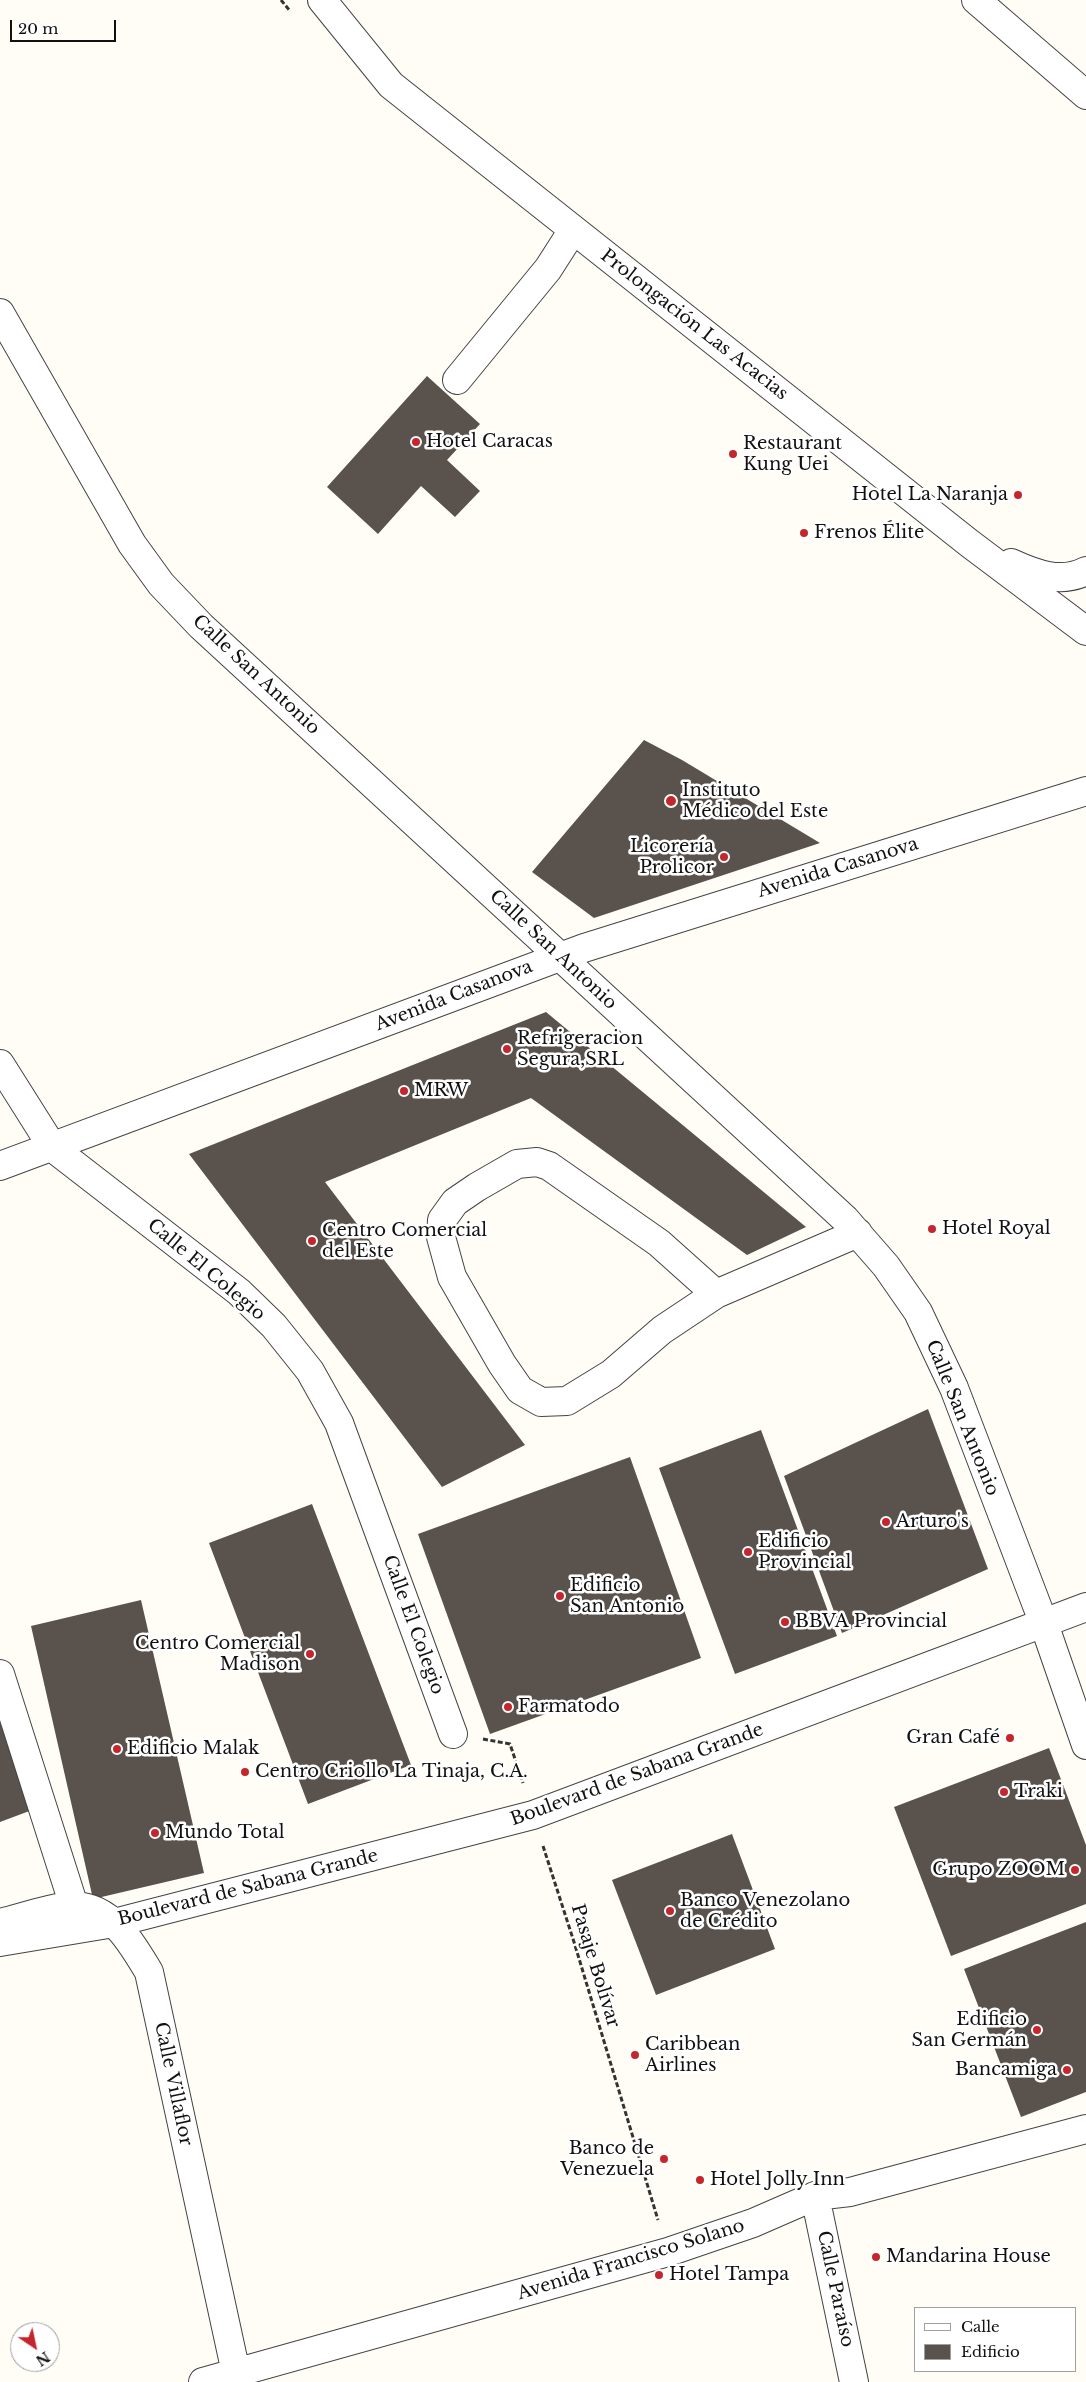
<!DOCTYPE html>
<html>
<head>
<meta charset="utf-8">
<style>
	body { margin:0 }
	#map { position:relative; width:1086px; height:2382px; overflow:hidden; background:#fffdf5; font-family:"Libre Baskerville",serif }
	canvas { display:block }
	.legend { position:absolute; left:914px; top:2307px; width:162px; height:65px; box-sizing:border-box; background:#fff; border:1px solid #a0a0a0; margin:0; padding:6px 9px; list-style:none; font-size:15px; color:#111 }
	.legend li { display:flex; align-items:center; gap:10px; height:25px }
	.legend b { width:25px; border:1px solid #a0a0a0 }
	.north { position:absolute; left:10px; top:2322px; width:50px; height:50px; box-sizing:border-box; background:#fff; border:1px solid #a0a0a0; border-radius:50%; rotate:146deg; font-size:14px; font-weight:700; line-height:20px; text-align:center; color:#111 }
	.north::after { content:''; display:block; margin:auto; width:18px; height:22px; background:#c4262e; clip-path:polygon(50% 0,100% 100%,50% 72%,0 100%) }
	.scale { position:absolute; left:10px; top:20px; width:106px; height:22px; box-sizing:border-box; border:2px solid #111; border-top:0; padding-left:6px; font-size:15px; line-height:18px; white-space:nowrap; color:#111; -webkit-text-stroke:4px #fff; paint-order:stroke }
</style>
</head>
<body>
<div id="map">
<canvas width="1086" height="2382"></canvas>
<ul class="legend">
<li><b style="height:6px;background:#fff"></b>Calle</li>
<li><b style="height:14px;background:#5a524d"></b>Edificio</li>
</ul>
<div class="north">N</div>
<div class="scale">20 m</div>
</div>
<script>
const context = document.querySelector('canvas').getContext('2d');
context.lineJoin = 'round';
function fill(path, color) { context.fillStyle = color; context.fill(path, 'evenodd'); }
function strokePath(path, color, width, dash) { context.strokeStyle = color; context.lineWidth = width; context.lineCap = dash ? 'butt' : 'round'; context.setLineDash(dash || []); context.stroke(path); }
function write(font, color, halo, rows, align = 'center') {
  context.font = font + ' "Libre Baskerville",serif'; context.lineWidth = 5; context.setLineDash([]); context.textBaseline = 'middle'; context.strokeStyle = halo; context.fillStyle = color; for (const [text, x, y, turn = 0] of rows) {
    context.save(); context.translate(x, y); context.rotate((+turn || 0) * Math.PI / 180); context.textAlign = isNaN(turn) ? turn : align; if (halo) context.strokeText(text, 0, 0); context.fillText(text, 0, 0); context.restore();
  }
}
const building = new Path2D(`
	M 427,376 L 480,424 L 447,460 L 480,491 L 455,517 L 421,486 L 378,534 L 327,487 Z
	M 644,740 L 682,760 L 820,843 L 594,918 L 532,872 Z
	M 546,1012 L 806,1227 L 747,1255 L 531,1098 L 325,1182 L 525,1445 L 442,1487 L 189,1154 Z
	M 928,1409 L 988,1569 L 842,1633 L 784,1476 Z
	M 761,1430 L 837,1636 L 735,1674 L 659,1468 Z
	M 630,1457 L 701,1658 L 490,1734 L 418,1534 Z
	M 312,1504 L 411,1765 L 308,1804 L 209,1543 Z
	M 141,1600 L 204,1873 L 93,1899 L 31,1626 Z
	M 0,1722 L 32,1810 L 0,1822 Z
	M 1049,1748 L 1086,1845 L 1086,1904 L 951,1956 L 894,1807 Z
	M 732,1834 L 775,1949 L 656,1995 L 612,1880 Z
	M 1086,1922 L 1086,2092 L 1021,2117 L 964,1969 Z`);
const path = new Path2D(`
	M 281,0 L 290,11
	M 483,1739 L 510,1744 L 523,1783
	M 543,1846 L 574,1942 L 658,2220`);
const minor = new Path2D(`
	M 322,0 L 391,85 L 969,543 L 1086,631
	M 976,0 L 1086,95
	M 0,313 L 132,544 L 161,584 L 201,626 L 845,1219 L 886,1266 L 918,1312 L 954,1388 L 1044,1624 L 1086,1745
	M 457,380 L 548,269 L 573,230
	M 1011,563 C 1035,574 1061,584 1086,571
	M 0,1064 L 53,1148 L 239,1292 L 274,1326 L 310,1371 L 339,1423 L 453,1734
	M 0,1166 L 584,948 L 1086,791
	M 716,1294 L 659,1243 L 549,1166 L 537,1162 L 517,1164 L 477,1187 L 455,1202 L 442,1220 L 441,1237 L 452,1277 L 502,1364 L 520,1390 L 541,1402 L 567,1401 L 611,1374 L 662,1330 L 716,1294 L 858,1233
	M 0,1674 L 74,1906
	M 0,1923 C 17,1919 60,1905 75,1906 C 113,1908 132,1944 149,1972 L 238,2382
	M 0,1942 L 114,1923 L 533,1815 L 1086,1607
	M 815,2196 L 854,2382
	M 203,2382 L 668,2252 L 753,2223 L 815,2196 L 850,2192 L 1086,2129`);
const markers = [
	[416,442,5,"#c4262e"],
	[733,454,5,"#c4262e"],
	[1018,495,5,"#c4262e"],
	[804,533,5,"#c4262e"],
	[671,801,6,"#c4262e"],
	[724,857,5,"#c4262e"],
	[507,1049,5,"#c4262e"],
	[404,1091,5,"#c4262e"],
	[932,1229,5,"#c4262e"],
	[312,1241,5,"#c4262e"],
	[886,1522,5,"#c4262e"],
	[748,1552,5,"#c4262e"],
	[560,1596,5,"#c4262e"],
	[785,1622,5,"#c4262e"],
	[310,1654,5,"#c4262e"],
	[508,1707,5,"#c4262e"],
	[1010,1738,5,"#c4262e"],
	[117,1749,5,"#c4262e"],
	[245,1772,5,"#c4262e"],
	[1004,1792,5,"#c4262e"],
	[155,1833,5,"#c4262e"],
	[1075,1870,5,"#c4262e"],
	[670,1911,5,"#c4262e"],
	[1037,2030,5,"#c4262e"],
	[635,2055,5,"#c4262e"],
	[1067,2070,5,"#c4262e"],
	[664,2159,5,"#c4262e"],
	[700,2180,5,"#c4262e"],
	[876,2257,5,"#c4262e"],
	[659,2275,5,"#c4262e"]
];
const streetNames = [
	["Prolongación Las Acacias",694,325,38],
	["Calle San Antonio",256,675,43],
	["Avenida Casanova",838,868,-17],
	["Calle San Antonio",553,950,43],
	["Avenida Casanova",454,996,-21],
	["Calle El Colegio",206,1270,40],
	["Calle San Antonio",962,1418,68],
	["Calle El Colegio",413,1625,70],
	["Boulevard de Sabana Grande",637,1775,-20],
	["Boulevard de Sabana Grande",248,1888,-14],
	["Pasaje Bolívar",595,1966,73],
	["Calle Villaflor",173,2084,78],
	["Avenida Francisco Solano",631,2260,-17],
	["Calle Paraíso",835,2289,78]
];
const poiNames = [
	["Hotel Caracas",426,442],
	["Restaurant",743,444],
	["Kung Uei",743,465],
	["Hotel La Naranja",1008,495,"right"],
	["Frenos Élite",814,533],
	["Instituto",682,791],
	["Médico del Este",682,812],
	["Licorería",714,847,"right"],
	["Prolicor",714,868,"right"],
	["Refrigeracion",517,1039],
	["Segura,SRL",517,1060],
	["MRW",414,1091],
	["Hotel Royal",942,1229],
	["Centro Comercial",322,1231],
	["del Este",322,1252],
	["Arturo's",896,1522],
	["Edificio",758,1542],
	["Provincial",758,1563],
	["Edificio",570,1586],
	["San Antonio",570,1607],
	["BBVA Provincial",795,1622],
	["Centro Comercial",300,1644,"right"],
	["Madison",300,1665,"right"],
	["Farmatodo",518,1707],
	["Gran Café",1000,1738,"right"],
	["Edificio Malak",127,1749],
	["Centro Criollo La Tinaja, C.A.",255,1772],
	["Traki",1014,1792],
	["Mundo Total",165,1833],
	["Grupo ZOOM",1065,1870,"right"],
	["Banco Venezolano",680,1901],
	["de Crédito",680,1922],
	["Edificio",1027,2020,"right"],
	["San Germán",1027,2041,"right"],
	["Caribbean",645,2045],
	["Airlines",645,2066],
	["Bancamiga",1057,2070,"right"],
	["Banco de",654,2149,"right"],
	["Venezuela",654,2170,"right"],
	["Hotel Jolly Inn",710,2180],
	["Mandarina House",886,2257],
	["Hotel Tampa",669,2275]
];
fill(building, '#5a524d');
strokePath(minor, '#444', 30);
strokePath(path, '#333', 3, [5, 2.5]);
strokePath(minor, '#fff', 28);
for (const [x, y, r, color] of markers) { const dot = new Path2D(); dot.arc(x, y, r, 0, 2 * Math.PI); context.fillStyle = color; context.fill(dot); strokePath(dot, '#fff', 2); }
write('18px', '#111', '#fff', streetNames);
write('18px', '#111', '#fff', poiNames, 'left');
</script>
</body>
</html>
